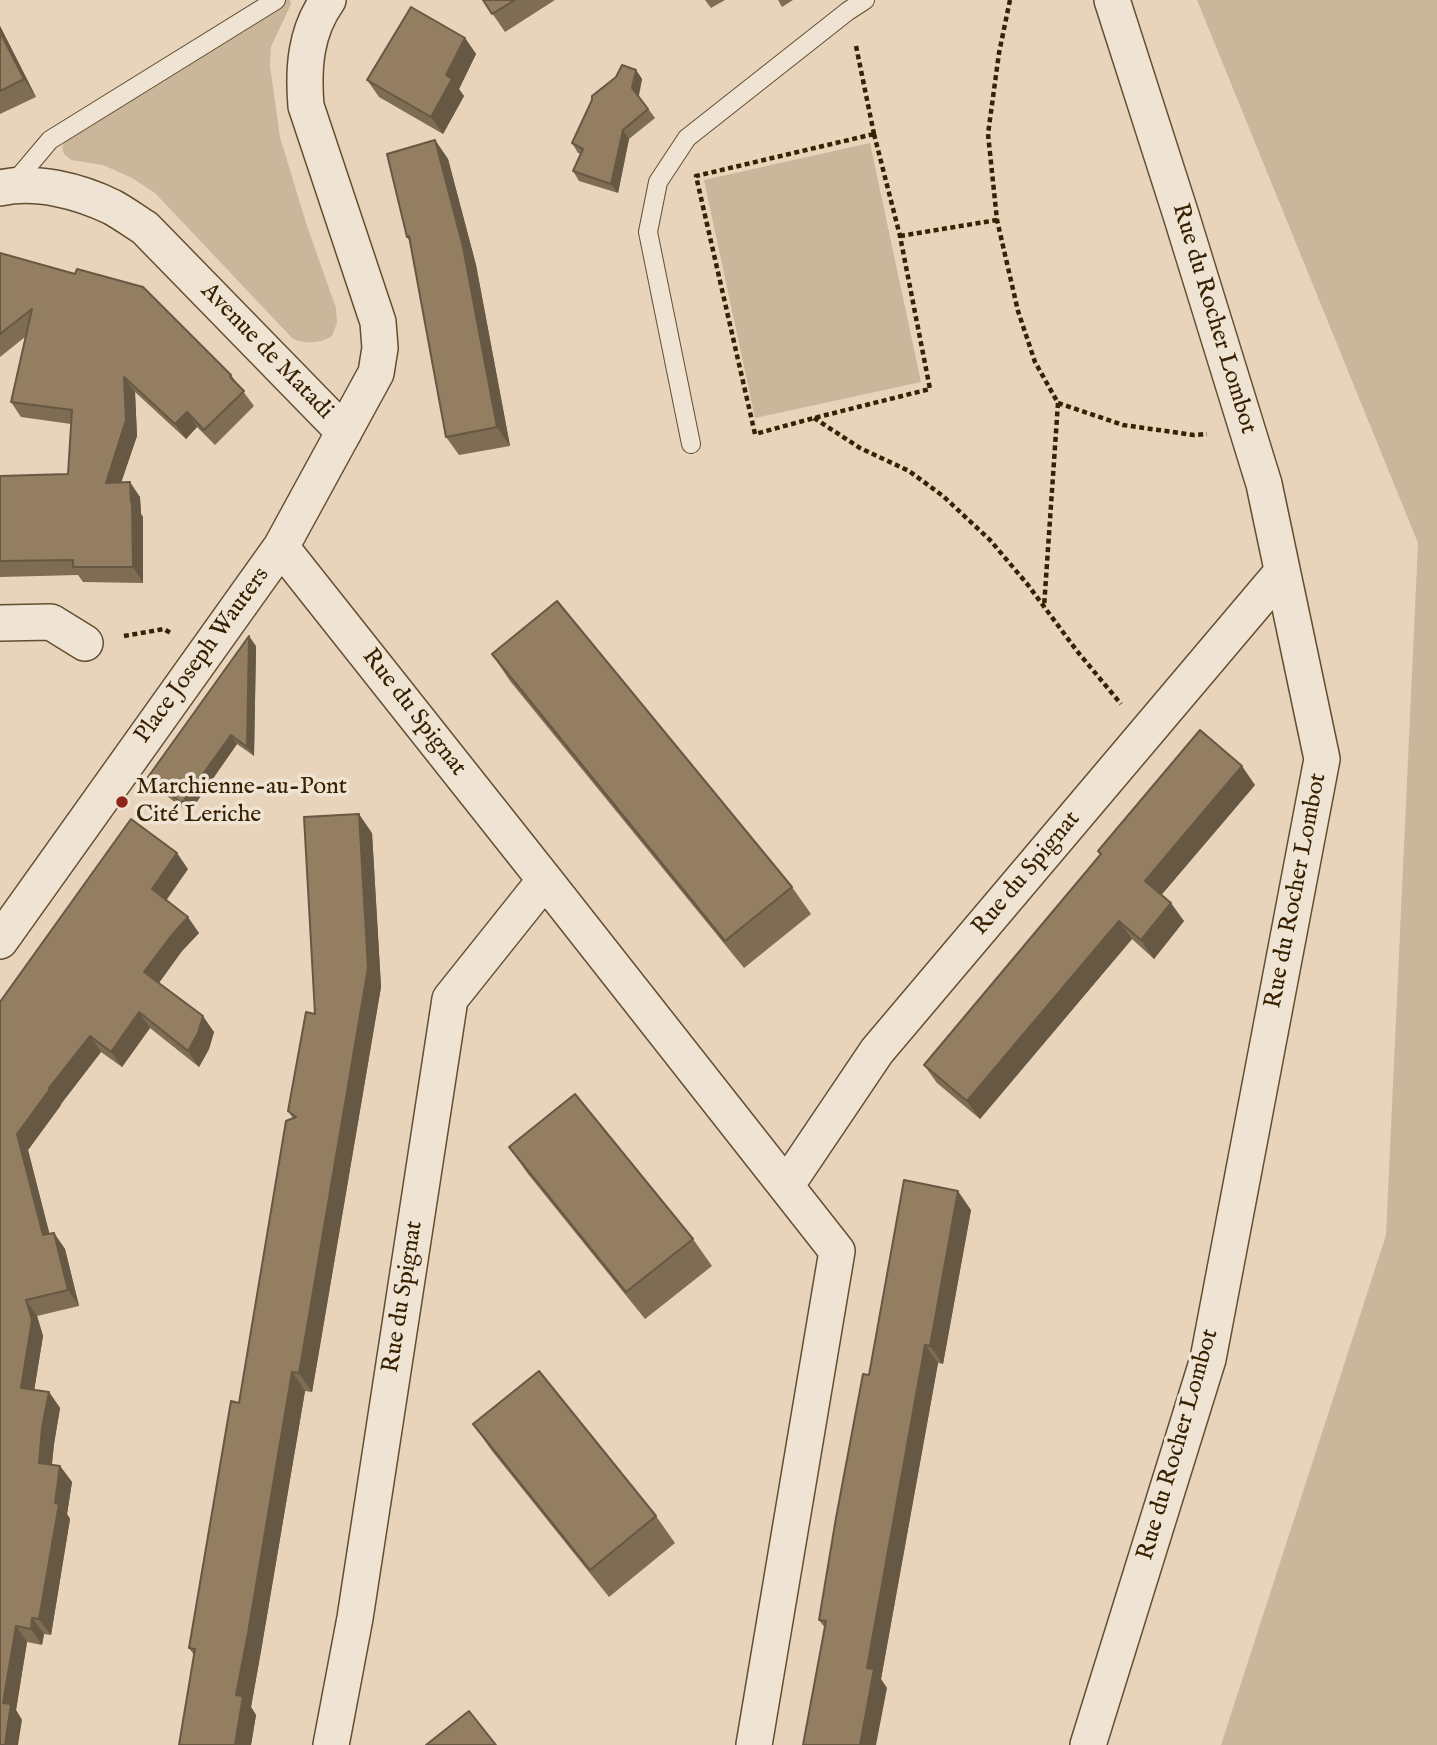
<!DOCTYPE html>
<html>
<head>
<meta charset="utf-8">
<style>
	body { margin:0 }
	canvas { display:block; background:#e7d4bb }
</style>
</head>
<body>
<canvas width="1437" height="1745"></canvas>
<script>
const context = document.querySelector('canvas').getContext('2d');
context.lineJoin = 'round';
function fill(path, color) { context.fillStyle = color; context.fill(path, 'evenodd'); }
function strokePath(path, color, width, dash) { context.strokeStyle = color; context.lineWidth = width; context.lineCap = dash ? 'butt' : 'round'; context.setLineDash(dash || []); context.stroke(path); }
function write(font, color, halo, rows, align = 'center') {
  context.font = font + ' "IM FELL English",serif'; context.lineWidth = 7; context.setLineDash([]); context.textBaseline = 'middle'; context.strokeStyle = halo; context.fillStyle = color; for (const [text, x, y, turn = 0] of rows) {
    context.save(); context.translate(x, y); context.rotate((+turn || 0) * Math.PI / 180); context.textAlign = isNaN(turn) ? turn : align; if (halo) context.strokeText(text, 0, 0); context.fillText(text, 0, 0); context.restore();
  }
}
const green = new Path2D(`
	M 284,0 L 290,0 L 291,4 L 271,47 L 270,66 L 280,137 L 307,226 L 336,308 L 337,323 L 332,336 C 318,344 308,344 293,339 L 155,193 L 132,178 L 103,165 L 71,160 L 64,154 L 62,147 L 65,141 Z
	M 1197,0 L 1437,0 L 1437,1745 L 1221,1745 L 1386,1235 L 1418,543 Z
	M 870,143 L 921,382 L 755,418 L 704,180 Z`);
const path = new Path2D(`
	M 1010,0 L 999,53 L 988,134 L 997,220 L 1018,311 L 1035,362 L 1058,403 L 1044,607
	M 856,46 L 874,134
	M 874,134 L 900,236 L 930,389 L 814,418 L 755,434 L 696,176 Z
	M 900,236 L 997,220
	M 1058,403 L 1123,425 L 1194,435 L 1207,434
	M 814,418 L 860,448 L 909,471 L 943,496 L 990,540 L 1028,585 L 1077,651 L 1121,704
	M 124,636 L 164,629 L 172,634`);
const lane = new Path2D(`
	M 12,185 L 50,140 L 276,0
	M 691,444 L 648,232 L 658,182 L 687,138 L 848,11 L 865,0`);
const street = new Path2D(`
	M 0,188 C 36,180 79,191 112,207 C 123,213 134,221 145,228 L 344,432
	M 281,547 L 545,880
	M 0,623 L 51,622 L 85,643
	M 0,941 L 281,547 L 376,373 L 380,348 L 378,322 L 306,106 C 303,69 305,32 328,0
	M 786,1186 L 877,1051 L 1282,572
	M 331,1745 L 355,1618 L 450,999 L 545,880 L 837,1251 L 754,1745
	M 1088,1745 L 1208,1359 L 1322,759 L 1264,484 L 1181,215 L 1112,0`);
const wall = new Path2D(`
	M 483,0 L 555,0 L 505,32 Z
	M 705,0 L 725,0 L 711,8 Z
	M 778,0 L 793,0 L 782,7 Z
	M 0,26 L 36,97 L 0,114 Z
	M 465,38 L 476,54 L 459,89 L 464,96 L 443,134 L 379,97 L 367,80 Z
	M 636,70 L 642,79 L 639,96 L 655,118 L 629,139 L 618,193 L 579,181 L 573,171 L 581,154 L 578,153 L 572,143 Z
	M 435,140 L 448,159 L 476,265 L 510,446 L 459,455 L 446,437 L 411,243 L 407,237 Z
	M 0,253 L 231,375 L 254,406 L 215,445 L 197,427 L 186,439 L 135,392 L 137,436 L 121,482 L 140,497 L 141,514 L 143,517 L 143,583 L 83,582 L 78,575 L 0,577 L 0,476 L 68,474 L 71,424 L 21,417 L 11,402 L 25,337 L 0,357 Z
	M 256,646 L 254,756 L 237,744 L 189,813 L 154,786 L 148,777 Z
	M 492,654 L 792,887 L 811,914 L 744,968 L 510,681 Z
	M 1255,785 L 1161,895 L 1184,921 L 1154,959 L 1132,939 L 980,1119 L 937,1083 L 924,1065 L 1101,855 L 1098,851 Z
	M 372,833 L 381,987 L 319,1352 L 312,1392 L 305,1391 L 261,1651 L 251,1707 L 256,1715 L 251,1745 L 179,1745 L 194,1655 L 189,1648 L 239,1403 L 293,1118 L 288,1111 L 315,1014 Z
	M 188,869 L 166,900 L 199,933 L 182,951 L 159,983 L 214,1032 L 209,1049 L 199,1067 L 150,1028 L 122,1067 L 101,1052 L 61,1104 L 61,1105 L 28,1150 L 49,1234 L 54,1233 L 65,1249 L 79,1306 L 37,1316 L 43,1336 L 34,1390 L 49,1392 L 60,1408 L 54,1444 L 52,1465 L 60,1466 L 72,1482 L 67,1514 L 70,1519 L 51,1635 L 44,1634 L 42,1645 L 27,1642 L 16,1710 L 22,1720 L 0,1745 L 0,1002 Z
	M 509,1147 L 693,1239 L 712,1266 L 645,1319 L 528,1174 Z
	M 971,1210 L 943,1364 L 938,1363 L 881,1679 L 887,1688 L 825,1628 L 819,1620 L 869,1375 Z
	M 473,1424 L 656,1516 L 675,1543 L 609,1597 L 492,1451 Z`);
const shadedWall = new Path2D(`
	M 0,26 L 36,97 L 24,79 L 0,32 Z
	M 465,38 L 476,54 L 459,89 L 464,96 L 443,134 L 431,117 L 446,75 Z
	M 636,70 L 642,79 L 638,97 L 632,88 Z
	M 623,130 L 629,139 L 618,193 L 611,184 Z
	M 435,140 L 448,159 L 476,265 L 510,446 L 497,427 Z
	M 124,377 L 135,392 L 137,436 L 116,498 L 106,483 Z
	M 187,412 L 197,427 L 186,439 L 175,424 Z
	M 130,482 L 140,497 L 141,514 L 143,517 L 143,583 L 133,567 Z
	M 249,636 L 256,646 L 254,756 L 247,747 Z
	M 231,735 L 237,744 L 189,813 L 182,803 Z
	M 1242,766 L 1255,785 L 1158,899 L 1145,881 Z
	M 359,814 L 372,833 L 381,987 L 312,1392 L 299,1373 Z
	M 177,853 L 188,869 L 163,905 L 152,889 Z
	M 1171,903 L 1184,921 L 1154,959 L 1141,940 Z
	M 188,917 L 199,933 L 182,951 L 155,988 L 144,972 L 171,936 Z
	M 1119,921 L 1132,939 L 980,1119 L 967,1101 Z
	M 139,1012 L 150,1028 L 122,1067 L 111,1052 Z
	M 203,1016 L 214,1032 L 209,1049 L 199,1067 L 188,1051 Z
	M 90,1036 L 101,1052 L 61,1104 L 61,1105 L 28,1150 L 54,1251 L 43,1235 L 17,1134 L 49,1088 Z
	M 958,1191 L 971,1210 L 943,1364 L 930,1346 Z
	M 54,1233 L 65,1249 L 79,1306 L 68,1290 Z
	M 26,1300 L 37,1316 L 43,1336 L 32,1404 L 21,1388 Z
	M 925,1345 L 938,1363 L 881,1679 L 887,1688 L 876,1745 L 860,1745 L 867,1668 Z
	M 292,1372 L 305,1391 L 261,1651 L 251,1707 L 256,1715 L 251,1745 L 235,1745 L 236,1695 Z
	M 49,1392 L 60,1408 L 54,1444 L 50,1479 L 39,1463 L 42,1428 Z
	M 60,1466 L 72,1482 L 67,1514 L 70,1519 L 51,1635 L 39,1619 Z
	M 32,1618 L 44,1634 L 42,1645 L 31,1629 Z
	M 16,1626 L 27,1642 L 16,1710 L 22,1720 L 18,1745 L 5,1745 L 3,1703 Z`);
const building = new Path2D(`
	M 483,0 L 515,0 L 492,14 Z
	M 411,7 L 465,38 L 446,75 L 452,79 L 431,117 L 367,80 Z
	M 0,32 L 24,79 L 0,91 Z
	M 622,65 L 636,70 L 632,88 L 648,109 L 623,130 L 611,184 L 573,171 L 583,149 L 572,143 L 592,100 L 592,96 L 616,77 Z
	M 435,140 L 463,247 L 497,427 L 446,437 L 409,236 L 407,237 L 387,154 Z
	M 0,253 L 75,274 L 77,269 L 143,287 L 231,375 L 230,377 L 244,391 L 204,430 L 187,412 L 175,424 L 124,377 L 126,420 L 106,483 L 130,482 L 131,502 L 132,501 L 133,567 L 73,567 L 73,560 L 0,561 L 0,476 L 68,474 L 72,410 L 11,402 L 32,309 L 0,334 Z
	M 557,601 L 792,887 L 725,941 L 492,654 Z
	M 249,636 L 247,747 L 231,735 L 182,803 L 148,777 Z
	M 1200,730 L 1242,766 L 1145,881 L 1171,903 L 1141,940 L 1119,921 L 967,1101 L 924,1065 L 1101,854 L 1098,851 Z
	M 359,814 L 368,968 L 306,1333 L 299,1373 L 292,1372 L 248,1633 L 236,1695 L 243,1696 L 235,1745 L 179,1745 L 195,1649 L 189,1648 L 231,1401 L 239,1403 L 286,1121 L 296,1117 L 288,1111 L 306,1012 L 315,1014 L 304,817 Z
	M 131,819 L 177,853 L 152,889 L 188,917 L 171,936 L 144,972 L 203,1016 L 198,1033 L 188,1051 L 139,1012 L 111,1052 L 90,1036 L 49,1088 L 50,1089 L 17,1134 L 43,1235 L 54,1233 L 68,1290 L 26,1300 L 32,1320 L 21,1388 L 49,1392 L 42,1428 L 39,1463 L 60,1466 L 55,1503 L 59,1504 L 39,1619 L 32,1618 L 31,1629 L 16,1626 L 3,1703 L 11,1704 L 5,1745 L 0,1745 L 0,1002 Z
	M 575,1094 L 693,1239 L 626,1292 L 509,1147 Z
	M 904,1180 L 958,1191 L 930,1346 L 925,1345 L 867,1668 L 874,1669 L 860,1745 L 803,1745 L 826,1621 L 819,1620 L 836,1518 L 863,1374 L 869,1375 Z
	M 539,1371 L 656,1516 L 590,1570 L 473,1424 Z
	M 469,1711 L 496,1745 L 426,1745 Z`);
const markers = [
	[122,802,7,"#8f2418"]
];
const streetNames = [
	["Rue du Rocher Lombot",1213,319,73],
	["Avenue de Matadi",266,352,46],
	["Place Joseph Wauters",203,656,-54],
	["Rue du Spignat",413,713,52],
	["Rue du Spignat",1027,874,-50],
	["Rue du Rocher Lombot",1297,891,-79],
	["Rue du Spignat",404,1297,-81],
	["Rue du Rocher Lombot",1179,1445,-74]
];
const poiNames = [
	["Marchienne-au-Pont",136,788],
	["Cité Leriche",136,816]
];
fill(green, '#c9b69b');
strokePath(lane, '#644e2f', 20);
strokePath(street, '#644e2f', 38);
strokePath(path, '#382100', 4.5, [5, 3.5]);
strokePath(lane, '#efe3d3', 18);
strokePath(street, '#efe3d3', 35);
fill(wall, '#7e6c53');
fill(shadedWall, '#675844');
fill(building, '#937e61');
strokePath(building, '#675844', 2);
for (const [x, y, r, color] of markers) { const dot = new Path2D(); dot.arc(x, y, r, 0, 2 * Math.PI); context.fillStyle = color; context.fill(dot); strokePath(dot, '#efe3d3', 2.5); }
write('24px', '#382100', '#efe3d3', streetNames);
write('24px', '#382100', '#efe3d3', poiNames, 'left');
</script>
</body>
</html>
